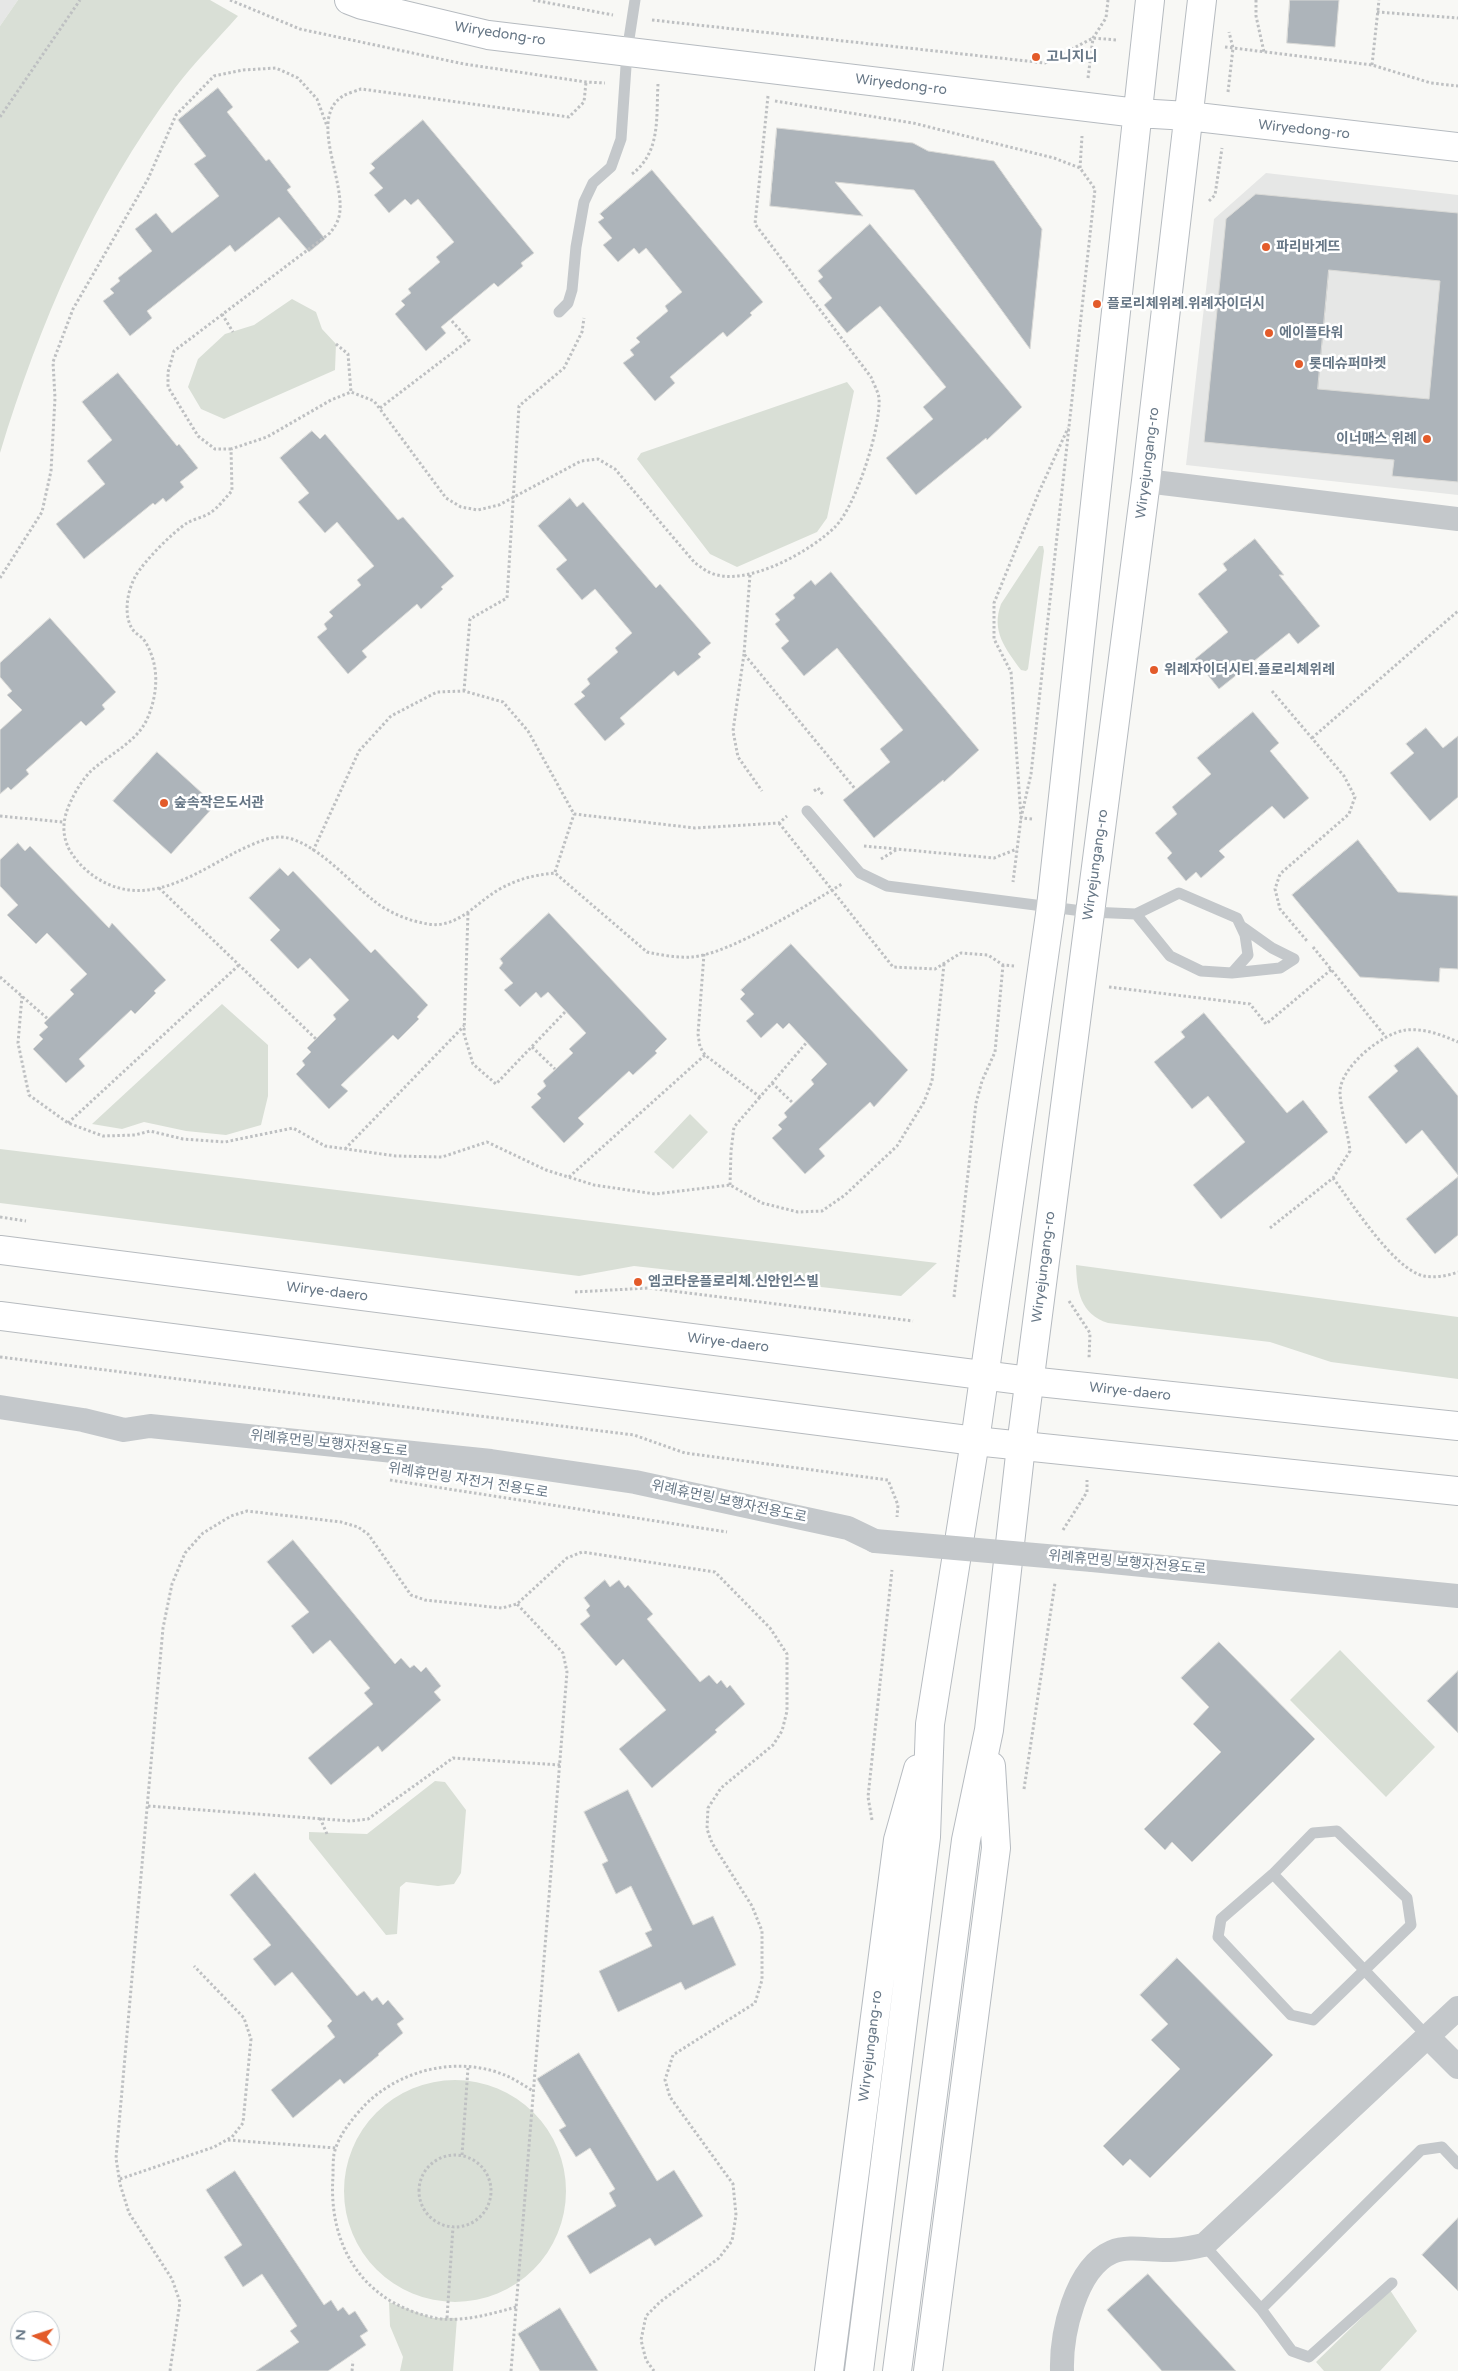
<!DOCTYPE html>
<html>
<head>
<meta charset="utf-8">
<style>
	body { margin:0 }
	#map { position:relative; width:1458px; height:2371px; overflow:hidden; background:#f8f8f5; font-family:"Varela Round",sans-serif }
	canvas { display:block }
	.north { position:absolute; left:10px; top:2311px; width:50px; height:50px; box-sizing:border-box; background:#fff; border:1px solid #c2c9cf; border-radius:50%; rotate:274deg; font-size:14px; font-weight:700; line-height:20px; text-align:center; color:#677786 }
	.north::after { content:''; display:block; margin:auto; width:18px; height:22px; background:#e35b2a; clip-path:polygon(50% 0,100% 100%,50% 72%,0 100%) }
</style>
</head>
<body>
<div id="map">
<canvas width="1458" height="2371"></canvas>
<div class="north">N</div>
</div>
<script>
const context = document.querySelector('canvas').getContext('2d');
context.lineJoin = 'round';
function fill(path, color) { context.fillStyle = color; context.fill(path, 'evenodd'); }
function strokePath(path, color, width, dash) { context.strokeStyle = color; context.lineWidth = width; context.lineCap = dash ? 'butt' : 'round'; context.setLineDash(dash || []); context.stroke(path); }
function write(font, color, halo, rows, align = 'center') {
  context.font = font + ' "Varela Round","Noto Sans KR",sans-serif'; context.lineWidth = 5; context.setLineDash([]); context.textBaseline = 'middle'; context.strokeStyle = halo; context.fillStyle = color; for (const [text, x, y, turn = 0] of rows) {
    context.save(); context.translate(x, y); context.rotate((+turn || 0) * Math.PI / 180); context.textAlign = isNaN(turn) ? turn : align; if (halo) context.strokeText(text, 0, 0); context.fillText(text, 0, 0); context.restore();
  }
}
const built = new Path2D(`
	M 0,0 L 18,0 L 0,26 Z
	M 1266,173 L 1458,195 L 1458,495 L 1186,465 L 1214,219 Z`);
const green = new Path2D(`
	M 18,0 L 210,0 L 238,16 C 217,40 194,63 175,88 C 94,196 39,324 0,453 L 0,26 Z
	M 292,299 L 316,312 L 322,329 L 336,344 L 335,370 L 224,419 L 201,409 L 188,387 L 198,359 L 225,334 L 254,325 Z
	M 847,382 L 854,391 L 827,518 L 817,532 L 737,567 L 710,554 L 637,459 L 641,453 Z
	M 1039,546 L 1043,546 L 1044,551 L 1028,669 L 1026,671 L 1021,670 C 1005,648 991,631 1001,604 Z
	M 222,1004 L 268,1045 L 268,1096 L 261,1125 L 226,1135 L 186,1131 L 144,1122 L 122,1129 L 92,1124 Z
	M 690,1114 L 708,1132 L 673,1169 L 654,1152 Z
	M 0,1149 L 937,1263 L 901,1296 L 634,1266 L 579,1276 L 0,1203 Z
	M 1076,1265 L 1458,1317 L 1458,1379 L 1331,1362 L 1270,1342 L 1108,1323 C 1080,1314 1077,1291 1076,1265 Z
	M 1340,1650 L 1435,1747 L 1386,1797 L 1290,1700 Z
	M 435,1781 L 445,1782 L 466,1810 L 461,1873 L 454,1884 L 438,1886 L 406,1882 L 400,1887 L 397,1934 L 386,1935 L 309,1839 L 309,1832 L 367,1834 Z
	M344 2191a111 111 0 1 1 222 0a111 111 0 1 1-222 0Z
	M 1390,2290 L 1417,2331 L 1380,2371 L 1324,2371 L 1316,2362 Z
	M 389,2302 L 432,2318 L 457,2318 L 453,2371 L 400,2371 L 403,2357 L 390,2326 Z`);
const building = new Path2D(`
	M 1290,0 L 1339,0 L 1335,47 L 1287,43 Z
	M 218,88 L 233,107 L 227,112 L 266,161 L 269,159 L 291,187 L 287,190 L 325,239 L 309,252 L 279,217 L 235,252 L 230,245 L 147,311 L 152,318 L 130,336 L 103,301 L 114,293 L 110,289 L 120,281 L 118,278 L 152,251 L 135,229 L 156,213 L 172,233 L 219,196 L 194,164 L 206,156 L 178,120 Z
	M 423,120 L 534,253 L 521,263 L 523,266 L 498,287 L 494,283 L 441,327 L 446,333 L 426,351 L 395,314 L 405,305 L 401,301 L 411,293 L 408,289 L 440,262 L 436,257 L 454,242 L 418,199 L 411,205 L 405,199 L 389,213 L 374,195 L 383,188 L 369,173 L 375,168 L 371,164 Z
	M 777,128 L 913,143 L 928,151 L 994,161 L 1042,229 L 1030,349 L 914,190 L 835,182 L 863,216 L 770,206 Z
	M 652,170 L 763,302 L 750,313 L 752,315 L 727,337 L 723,332 L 670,377 L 675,383 L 655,401 L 623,363 L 634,355 L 630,350 L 640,342 L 636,338 L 668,311 L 665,306 L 682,292 L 646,248 L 639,254 L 634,248 L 618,262 L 603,245 L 612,238 L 598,222 L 604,218 L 600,214 Z
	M 1256,194 L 1458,213 L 1458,482 L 1392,476 L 1394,460 L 1204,442 L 1226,219 ZM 1329,270 L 1440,281 L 1429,399 L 1318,389 Z
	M 870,224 L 1022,407 L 987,440 L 986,438 L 916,495 L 886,458 L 933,419 L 923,407 L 946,387 L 880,306 L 847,333 L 824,305 L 832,298 L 818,281 L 823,277 L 818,271 Z
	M 118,373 L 177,446 L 179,444 L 198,468 L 180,482 L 184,487 L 166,502 L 163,498 L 155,505 L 153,503 L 84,559 L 56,524 L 105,484 L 87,461 L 112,440 L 82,402 Z
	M 312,431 L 320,439 L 325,434 L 398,520 L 403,517 L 454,576 L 441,587 L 443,589 L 421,609 L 417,604 L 362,651 L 367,657 L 348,674 L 317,637 L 327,629 L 324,624 L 333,616 L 329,612 L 361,585 L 357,580 L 374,566 L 337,522 L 325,533 L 298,502 L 309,493 L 280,458 Z
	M 570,498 L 577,507 L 583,502 L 656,588 L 660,584 L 711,643 L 698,654 L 701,657 L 678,676 L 674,671 L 620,718 L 625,724 L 605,741 L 574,704 L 585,696 L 581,692 L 590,684 L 587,679 L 618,652 L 615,648 L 632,633 L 595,589 L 582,600 L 556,569 L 567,560 L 538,526 Z
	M 1255,539 L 1284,575 L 1279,575 L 1320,626 L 1298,644 L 1289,633 L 1219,689 L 1195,659 L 1228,632 L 1198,594 L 1227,570 L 1223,564 Z
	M 831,572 L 979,750 L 944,782 L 943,780 L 874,838 L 843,800 L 890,762 L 880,749 L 903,730 L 837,648 L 804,676 L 781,648 L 789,641 L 775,624 L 780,620 L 775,614 L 795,598 L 793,595 L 811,580 L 815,585 Z
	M 50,618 L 116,692 L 102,705 L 105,709 L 86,726 L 81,721 L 26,770 L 29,774 L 11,790 L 8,787 L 0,794 L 0,730 L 22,710 L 7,695 L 12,691 L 0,677 L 0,663 Z
	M 1253,712 L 1279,743 L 1270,751 L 1309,798 L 1284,819 L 1272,806 L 1219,851 L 1225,857 L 1201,878 L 1196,872 L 1186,881 L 1167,858 L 1172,853 L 1155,833 L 1177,814 L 1172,807 L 1211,774 L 1197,758 Z
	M 1426,728 L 1443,748 L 1458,736 L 1458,797 L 1430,821 L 1390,773 L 1414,753 L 1406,744 Z
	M 157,752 L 215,805 L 171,854 L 113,801 Z
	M 1358,840 L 1398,892 L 1458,896 L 1458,969 L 1440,968 L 1439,982 L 1360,977 L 1292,895 Z
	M 18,843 L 25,851 L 30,846 L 109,928 L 112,923 L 166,980 L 154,991 L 156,993 L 135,1014 L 131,1010 L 79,1059 L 85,1066 L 66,1083 L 33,1049 L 43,1039 L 39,1035 L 48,1027 L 44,1023 L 74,994 L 70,990 L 87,974 L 47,933 L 36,944 L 7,915 L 18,905 L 0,886 L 0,860 Z
	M 280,868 L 288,876 L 293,871 L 371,953 L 375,949 L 428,1005 L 417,1017 L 419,1019 L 398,1040 L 393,1035 L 341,1085 L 348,1091 L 329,1109 L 296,1074 L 305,1065 L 302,1061 L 311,1052 L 307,1048 L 336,1019 L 333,1015 L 349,1000 L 310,958 L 298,969 L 270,940 L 280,930 L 249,898 Z
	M 549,913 L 667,1039 L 655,1051 L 657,1053 L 633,1075 L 629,1071 L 578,1118 L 584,1124 L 564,1143 L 531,1107 L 541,1098 L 537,1094 L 546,1086 L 543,1081 L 573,1053 L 569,1049 L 586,1033 L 548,992 L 541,998 L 536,992 L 520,1007 L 504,990 L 513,983 L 499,968 L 503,963 L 500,959 Z
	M 791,944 L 908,1070 L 874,1107 L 870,1102 L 819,1149 L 825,1156 L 805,1174 L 772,1138 L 782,1129 L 778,1125 L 787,1117 L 784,1113 L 814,1084 L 811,1080 L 827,1064 L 789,1023 L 783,1029 L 777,1023 L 761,1038 L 746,1021 L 754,1014 L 740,999 L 745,994 L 741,990 Z
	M 1204,1013 L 1287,1113 L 1303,1100 L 1328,1132 L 1221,1219 L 1193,1185 L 1245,1142 L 1208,1096 L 1192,1109 L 1154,1062 L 1185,1037 L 1181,1032 Z
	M 1418,1047 L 1458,1096 L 1458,1175 L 1422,1130 L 1406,1144 L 1368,1097 L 1398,1071 L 1394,1066 Z
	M 1458,1177 L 1458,1235 L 1435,1254 L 1406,1219 Z
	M 293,1540 L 395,1664 L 401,1658 L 410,1668 L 414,1665 L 421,1672 L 426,1667 L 441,1686 L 434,1692 L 441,1700 L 382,1752 L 378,1746 L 331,1785 L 308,1758 L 373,1704 L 364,1693 L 370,1688 L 330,1640 L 313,1654 L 291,1626 L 309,1612 L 267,1562 Z
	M 605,1580 L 610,1587 L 619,1580 L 625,1588 L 628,1585 L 653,1614 L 647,1619 L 700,1682 L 709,1675 L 717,1684 L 721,1680 L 727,1688 L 730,1685 L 745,1704 L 715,1730 L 717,1732 L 652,1788 L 619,1749 L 666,1710 L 623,1659 L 616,1666 L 580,1624 L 590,1616 L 586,1610 L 590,1606 L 584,1598 Z
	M 1219,1642 L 1315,1739 L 1192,1862 L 1172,1842 L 1165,1850 L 1144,1829 L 1221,1752 L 1193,1724 L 1209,1707 L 1181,1678 Z
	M 1458,1671 L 1458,1733 L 1427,1701 Z
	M 628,1790 L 693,1925 L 713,1916 L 736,1965 L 685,1990 L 681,1982 L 618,2012 L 599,1971 L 652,1946 L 645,1933 L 652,1930 L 631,1886 L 616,1894 L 602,1864 L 608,1861 L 584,1812 Z
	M 255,1873 L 357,1996 L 364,1991 L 372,2001 L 377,1997 L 383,2005 L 388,2000 L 404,2019 L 397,2024 L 403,2033 L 378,2054 L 379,2055 L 344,2084 L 340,2079 L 293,2118 L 271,2090 L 335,2037 L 327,2026 L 332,2021 L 292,1972 L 275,1986 L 253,1959 L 271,1945 L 230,1895 Z
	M 1177,1958 L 1273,2055 L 1150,2178 L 1130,2159 L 1123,2166 L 1103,2146 L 1180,2069 L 1151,2040 L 1168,2024 L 1140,1995 Z
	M 579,2053 L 657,2181 L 674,2170 L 703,2216 L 655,2246 L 650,2238 L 590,2274 L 567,2236 L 616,2206 L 609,2193 L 615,2189 L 590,2148 L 576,2157 L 559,2130 L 566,2126 L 537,2079 Z
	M 235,2171 L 324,2305 L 331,2300 L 338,2311 L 343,2307 L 349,2315 L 355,2311 L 368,2331 L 360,2336 L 366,2345 L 328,2371 L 256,2371 L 299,2342 L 290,2331 L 297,2326 L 262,2274 L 243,2287 L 224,2257 L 242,2245 L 206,2190 Z
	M 1458,2218 L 1458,2291 L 1422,2255 Z
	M 1148,2274 L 1236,2371 L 1162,2371 L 1107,2310 Z
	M 560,2308 L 598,2371 L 540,2371 L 518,2334 Z`);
const path = new Path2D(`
	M 230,0 L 300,29 L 464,64 L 586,82 L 605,83
	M 533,0 L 613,15
	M 1256,0 L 1256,16 L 1264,52
	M 1377,12 L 1458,18
	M 652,20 L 1045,63 L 1093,38 L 1117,40
	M 1225,47 L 1372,65 L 1431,83 L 1458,86
	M 1372,65 L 1379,0
	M 1088,78 L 1093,38 L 1106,18 L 1108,0
	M 1228,92 L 1233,48 L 1229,32
	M 768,96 L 755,224 L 871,377 C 873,383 878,391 879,398 C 881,428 856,506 835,527 C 811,551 746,588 711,573 C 705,571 700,566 695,563 L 615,469 L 598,459 L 581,461 L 499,505 L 478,510 L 461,507 L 446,498 L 374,401 L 351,392 L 331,400 L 267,437 L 231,449 L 232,491 C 225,498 218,508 210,513 C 204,517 194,519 187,523 C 172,533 144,561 135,577 C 127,592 123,616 133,630 C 136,634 141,636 144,640 C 160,664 158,693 148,717 C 138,742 109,754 90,772 C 83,779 75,792 71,801 C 63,817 61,833 69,849 C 78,865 93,878 110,885 C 154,903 197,873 236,852 C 249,846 264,838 278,837 C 311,836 348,881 373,900 C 387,912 409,921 428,924 C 457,929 476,903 498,890 C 517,879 534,875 555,873 L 647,952 C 661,955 677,958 692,957 C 730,954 807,905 842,884
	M 775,101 L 913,123 L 1054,158 L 1080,168 L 1095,189 L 1031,774 L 1021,818 L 1013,882
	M 0,117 L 80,0
	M 1080,168 L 1082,136
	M 632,174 C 661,152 656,118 658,84
	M 1209,201 L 1215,195 L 1222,148
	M 222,314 L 233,332
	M 336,344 L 348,354 L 351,392
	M 380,408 L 469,340 L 450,319
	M 231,449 L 215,449 L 198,436 L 168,387 L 168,372 L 174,351 L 330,233 C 333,229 336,225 338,220 C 350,187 306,119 343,96 C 348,93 356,91 361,89 L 569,117 L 584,102 L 586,82
	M 750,575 L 744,654 L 856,790
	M 0,578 L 42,512 L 51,471 L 55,398 L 53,362 L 73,309 L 148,179 L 176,115 L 214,76 L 243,70 L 276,68 L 298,78 L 317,99 L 327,126
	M 744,654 L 733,731 L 738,757 L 762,791
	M 464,691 L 470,619 L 507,598 L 519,406 L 564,368 L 582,332 L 584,318
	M 1272,691 L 1344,776 L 1355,797 L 1349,814 L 1280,874 L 1275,889 L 1280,909 L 1307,941
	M 1312,738 L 1458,611
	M 814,791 L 818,788 L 824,796
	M 0,816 L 63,822
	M 1032,819 L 1021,818 L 1011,672 L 994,639 L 994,603 L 1039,492 L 1068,428
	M 779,823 L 893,967 L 935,969 L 961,953 L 988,955 L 1003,965 L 1014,966
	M 864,846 L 994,858 L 1017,849
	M 313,851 L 359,751 L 391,716 L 437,692 L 464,691 L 503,702 L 528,731 L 574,814 L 695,828 L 779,823 L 787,816
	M 881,859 L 896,850
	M 555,872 L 574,814
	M 159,888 L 316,1039
	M 468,913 L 464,1034 L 473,1064 L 496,1084 L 566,1011
	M 1313,947 L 1385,1036
	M 704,954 L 698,1034 L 700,1047 L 705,1055 L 760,1097 L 807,1042
	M 0,977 L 48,1019
	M 1109,987 L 1250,1004 L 1266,1024 L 1332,969
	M 22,996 L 18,1043 L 29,1095 L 68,1123 L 103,1136 L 135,1135 L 150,1131 L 183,1139 L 225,1142 L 293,1128 L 325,1146 L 396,1156 L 442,1157 L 487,1142 L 546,1170 L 594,1185 L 655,1194 L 730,1185 L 762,1203 L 798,1212 L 822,1211 L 845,1195 L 897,1146 L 924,1102 L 932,1081 L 944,964
	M 532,1047 L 555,1069
	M 772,1083 L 793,1103
	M 68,1123 L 239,965
	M 345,1149 L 464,1026
	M 569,1177 L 705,1055
	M 1333,1178 C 1352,1203 1394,1270 1424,1276 C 1435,1278 1447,1276 1458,1272
	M 730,1185 L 731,1151 L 734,1127 L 760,1097
	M 0,1217 L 26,1221
	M 1270,1228 L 1333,1178 L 1350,1151 C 1348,1132 1341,1112 1340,1093 C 1339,1068 1382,1033 1406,1030 C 1424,1028 1442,1035 1458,1042
	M 575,1292 L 648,1288 L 913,1321
	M 954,1297 L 976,1103 L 982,1081 L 995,1052 L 1003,965
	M 1069,1301 L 1090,1333 L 1089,1359
	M 0,1357 L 634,1435 L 685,1453 L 888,1480 L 898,1505 L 897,1517
	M 390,1480 L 727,1532
	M 1063,1530 L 1087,1492 L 1087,1480
	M 1024,1789 L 1055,1583
	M 148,1806 L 351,1821 L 368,1819 L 453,1758 L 560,1765
	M 320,1818 L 327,1834
	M 872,1820 L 868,1797 L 892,1570
	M 228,2140 L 336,2148
	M419 2191a36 36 0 1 1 72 0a36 36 0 1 1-72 0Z
	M 462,2155 L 468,2068
	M 120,2179 L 214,2147 L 232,2137 L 243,2123 L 251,2039 L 244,2018 L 194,1966
	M 516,2307 C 491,2314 457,2324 431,2317 C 362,2301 328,2245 333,2176 C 333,2169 333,2161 334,2154 C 338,2136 352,2119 364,2106 C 400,2069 459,2055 507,2076 C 516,2080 525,2086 533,2091
	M 447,2318 L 453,2227
	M 170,2371 L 180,2302 L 172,2279 L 129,2213 L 120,2184 L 116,2158 L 163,1628 L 172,1584 L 185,1553 L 203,1533 L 231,1516 L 247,1511 L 341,1522 L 358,1527 L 368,1534 L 411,1595 L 425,1600 L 502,1608 L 517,1604 L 567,1558 L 582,1552 L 715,1572 L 770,1628 L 787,1654 L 787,1711 L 782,1731 L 773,1745 L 721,1788 L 708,1808 L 707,1829 L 712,1843 L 752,1906 L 762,1931 L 762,1980 L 755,2003 L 673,2055 L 665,2080 L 670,2097 L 733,2184 L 736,2215 L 732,2241 L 719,2258 L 660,2302 L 646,2316 L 641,2340 L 646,2360 L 654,2371
	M 352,2371 L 353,2361
	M 511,2371 L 567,1672 L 563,1653 L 517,1604`);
const lane = new Path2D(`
	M 559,312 L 568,303 L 572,290 L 576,247 L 584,202 L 593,183 L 611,167 L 621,139 L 627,52 L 635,0
	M 807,811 L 860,873 L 887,886 L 1090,912 L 1136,914 L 1179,893 L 1237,918 L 1245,935 L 1248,955 L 1232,973 L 1201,971 L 1170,956 L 1136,914
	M 1241,926 L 1272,948 L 1294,959
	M 1232,973 L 1280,968 L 1294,959
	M 1273,1874 L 1221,1919 L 1218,1937 L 1291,2015 L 1313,2020 L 1411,1925 L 1407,1898 L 1337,1831 L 1313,1833 L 1273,1874 L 1428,2037
	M 1204,2245 L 1261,2309 L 1421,2150 L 1442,2147 L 1458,2164
	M 1261,2309 L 1292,2351 L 1309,2357 L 1392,2283`);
const street = new Path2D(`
	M 1146,481 L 1458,519
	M 0,1407 L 83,1420 L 124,1430 L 150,1426 L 491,1461 L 635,1482 L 848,1528 L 875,1541
	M 1092,1560 L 1458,1596
	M 1428,2037 L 1458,2067
	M 1062,2371 C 1061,2335 1075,2268 1112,2252 C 1129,2245 1152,2251 1170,2250 C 1181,2250 1193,2247 1204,2245 L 1458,2008`);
const secondary = new Path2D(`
	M 349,0 L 362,5 L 488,35 L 1137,113 L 1188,116 L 1458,147
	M 829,2371 L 898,1840 L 918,1769
	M 859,2371 L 926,1837 L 930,1724 L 975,1441 L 1051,907 L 1150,0
	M 897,2371 L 966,1840 L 989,1730 L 1021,1446 L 1146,481 L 1202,0
	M 928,2371 L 996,1848 L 991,1766`);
const primary = new Path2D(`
	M 0,1250 L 1029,1381 L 1458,1426
	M 0,1316 L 975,1441 L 1458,1491`);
const streetBridge = new Path2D(`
	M 875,1541 L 1092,1560`);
const markers = [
	[1036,57,5,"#e35b2a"],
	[1266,247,5,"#e35b2a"],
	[1097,304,5,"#e35b2a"],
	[1269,333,5,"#e35b2a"],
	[1299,364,5,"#e35b2a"],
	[1427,439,5,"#e35b2a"],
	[1154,670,5,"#e35b2a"],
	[164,803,5,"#e35b2a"],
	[638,1282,5,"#e35b2a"]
];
const streetNames = [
	["Wiryedong-ro",500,34,9],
	["Wiryedong-ro",901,85,7],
	["Wiryedong-ro",1304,130,6],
	["Wiryejungang-ro",1148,463,-83],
	["Wiryejungang-ro",1096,865,-82],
	["Wiryejungang-ro",1044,1267,-83],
	["Wirye-daero",327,1292,7],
	["Wirye-daero",728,1343,7],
	["Wirye-daero",1130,1392,6],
	["위례휴먼링 보행자전용도로",329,1444,6],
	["위례휴먼링 자전거 전용도로",468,1481,9],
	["위례휴먼링 보행자전용도로",729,1502,12],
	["위례휴먼링 보행자전용도로",1127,1563,5],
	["Wiryejungang-ro",871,2046,-83]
];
const poiNames = [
	["고니지니",1046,57],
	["파리바게뜨",1276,247],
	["플로리체위례.위례자이더시",1107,304],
	["에이플타워",1279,333],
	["롯데슈퍼마켓",1309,364],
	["이너매스 위례",1417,439,"right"],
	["위례자이더시티.플로리체위례",1164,670],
	["숲속작은도서관",174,803],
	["엠코타운플로리체.신안인스빌",648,1282]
];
fill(built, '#e6e7e6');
fill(green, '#d9dfd6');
fill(building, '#adb4ba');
strokePath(building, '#dadad7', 1);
strokePath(secondary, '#b6bbc0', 30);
strokePath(primary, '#b7bbbf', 30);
strokePath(path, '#bec0c2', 3, [2.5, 2.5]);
strokePath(lane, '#c4c8cb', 11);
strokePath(street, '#c4c8cb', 24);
strokePath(secondary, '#fff', 28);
strokePath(primary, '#fff', 28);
strokePath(streetBridge, '#c4c8cb', 24);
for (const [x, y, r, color] of markers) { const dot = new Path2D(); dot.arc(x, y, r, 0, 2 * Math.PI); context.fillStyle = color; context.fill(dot); strokePath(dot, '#fff', 2); }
write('14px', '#677786', '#fff', streetNames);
write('bold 14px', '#677786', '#fff', poiNames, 'left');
</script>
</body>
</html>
